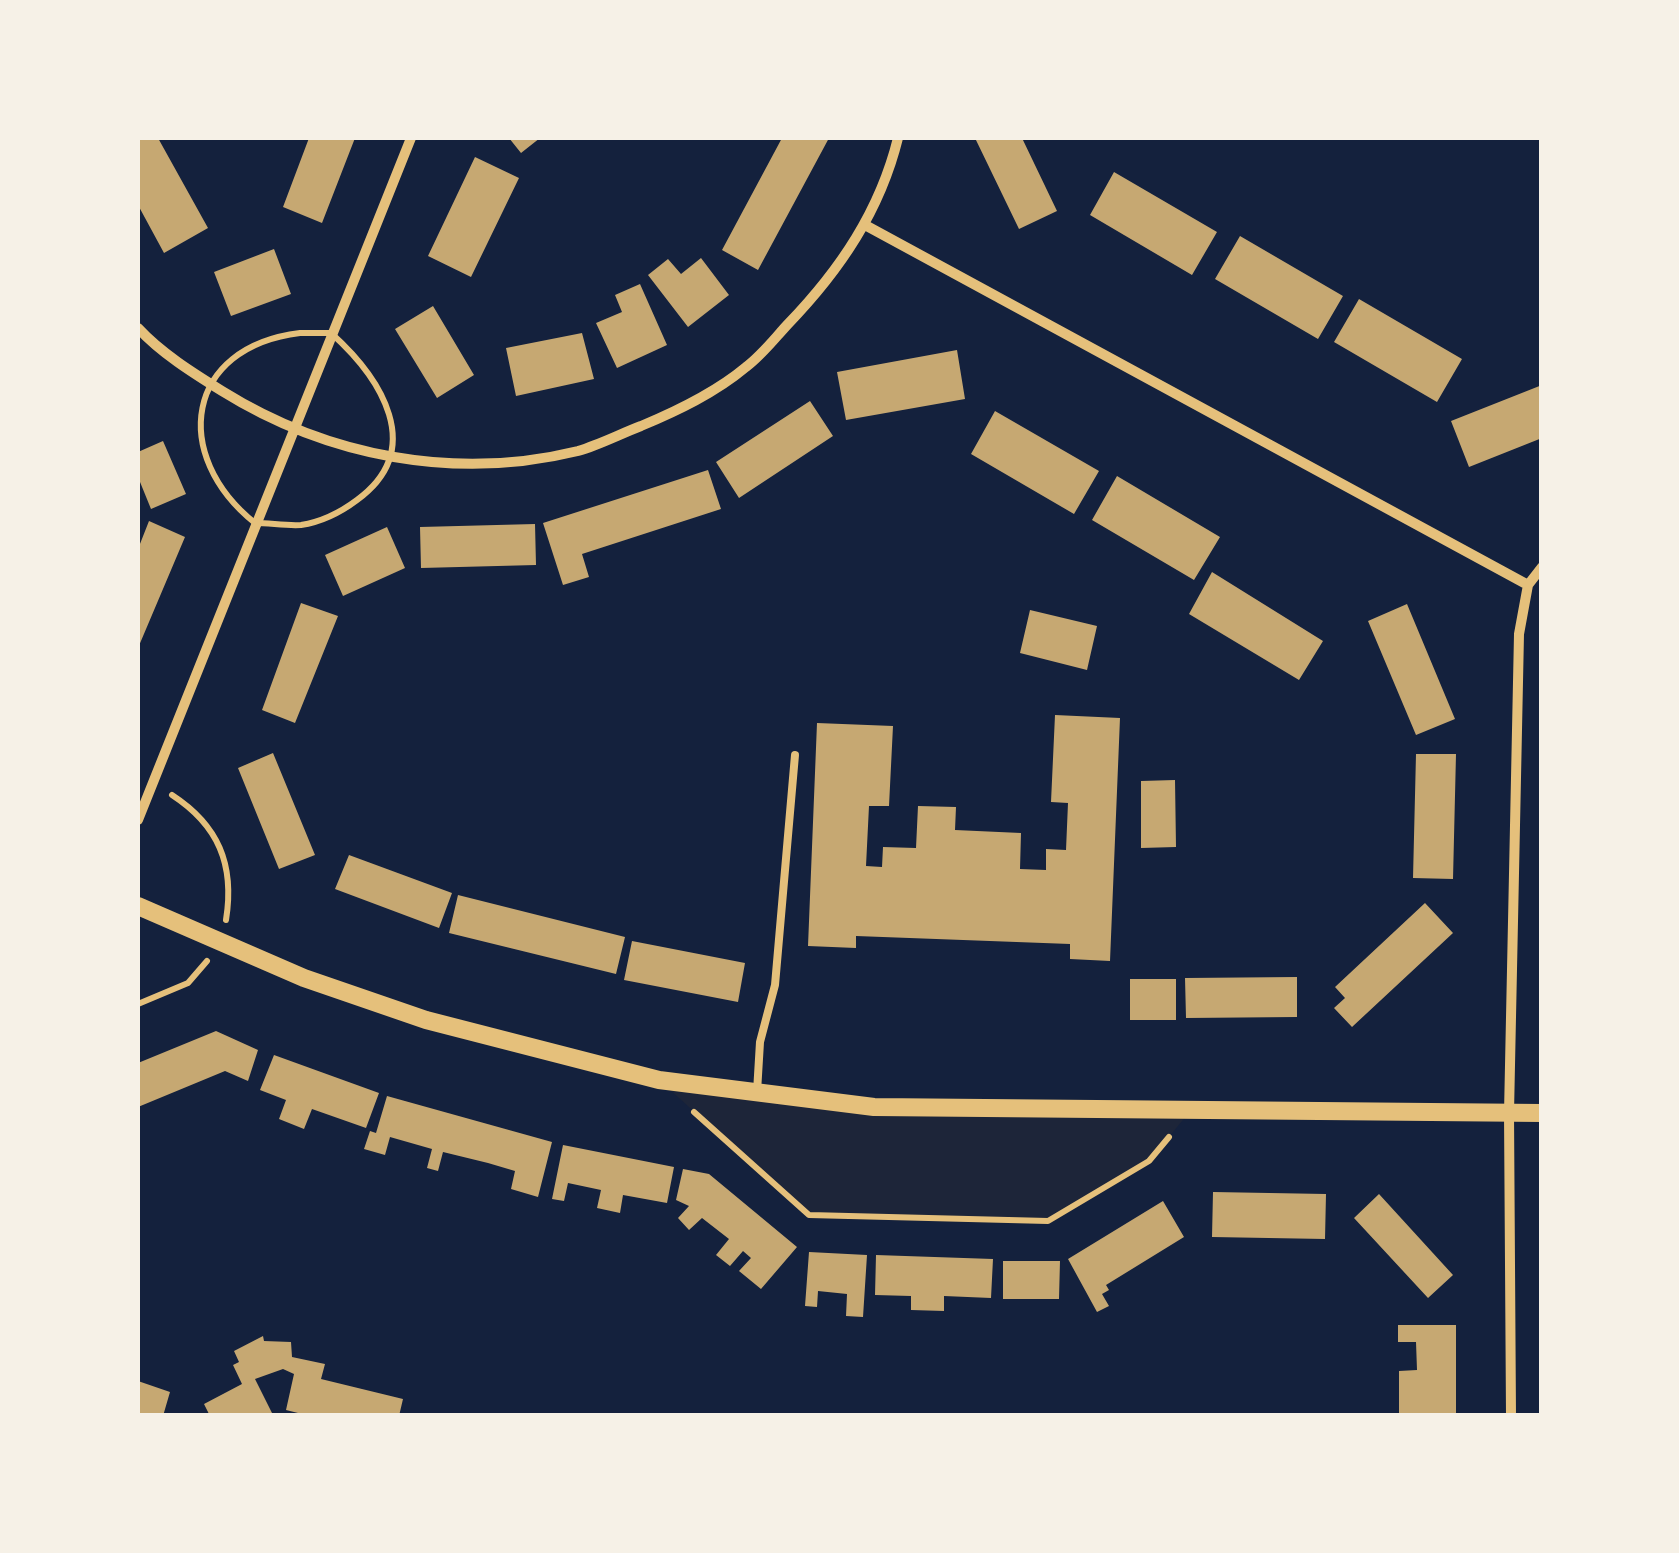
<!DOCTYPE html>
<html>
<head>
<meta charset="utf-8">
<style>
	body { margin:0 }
	#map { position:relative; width:1679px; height:1553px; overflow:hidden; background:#14213d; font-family:Figtree,sans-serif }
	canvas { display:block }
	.frame { position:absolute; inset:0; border:140px solid #f6f1e7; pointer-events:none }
</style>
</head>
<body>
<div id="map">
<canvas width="1679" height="1553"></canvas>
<div class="frame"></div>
</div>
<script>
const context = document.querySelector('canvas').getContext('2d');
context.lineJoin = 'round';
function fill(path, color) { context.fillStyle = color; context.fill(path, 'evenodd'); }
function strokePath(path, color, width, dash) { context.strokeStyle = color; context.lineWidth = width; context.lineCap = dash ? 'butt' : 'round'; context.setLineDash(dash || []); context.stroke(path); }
const green = new Path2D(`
	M 659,1080 L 874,1107 L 1192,1109 L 1149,1161 L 1048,1221 L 809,1215 Z`);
const building = new Path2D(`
	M 138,138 L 158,138 L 208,228 L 164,253 L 138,205 Z
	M 309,138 L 355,138 L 322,223 L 283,207 Z
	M 509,138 L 540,138 L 521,153 Z
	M 782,138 L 829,138 L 758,270 L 722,250 Z
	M 975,138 L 1022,138 L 1057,211 L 1019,229 Z
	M 475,157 L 519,178 L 471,277 L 428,256 Z
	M 1114,172 L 1217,232 L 1192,275 L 1090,215 Z
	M 1240,236 L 1343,296 L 1318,339 L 1215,279 Z
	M 274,249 L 291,294 L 231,316 L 214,272 Z
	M 701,258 L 729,295 L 688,327 L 648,275 L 668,259 L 681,274 Z
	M 640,284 L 667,345 L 617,368 L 596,323 L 622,312 L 615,295 Z
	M 1359,299 L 1462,359 L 1437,402 L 1334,342 Z
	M 433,306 L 474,375 L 437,398 L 395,329 Z
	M 582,333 L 594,379 L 516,396 L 506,348 Z
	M 957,350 L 965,399 L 846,420 L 837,372 Z
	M 1542,385 L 1542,438 L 1469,467 L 1451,421 Z
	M 810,401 L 833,436 L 739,498 L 716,462 Z
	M 995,411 L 1099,471 L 1074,514 L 971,454 Z
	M 163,441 L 186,494 L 151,509 L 138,477 L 138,452 Z
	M 708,470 L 721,509 L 582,554 L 589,577 L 563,585 L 543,523 Z
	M 1117,476 L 1220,537 L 1194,580 L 1092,520 Z
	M 149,521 L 185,537 L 138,648 L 138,549 Z
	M 535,524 L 536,565 L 421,568 L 420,527 Z
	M 387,527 L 405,568 L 343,596 L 325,555 Z
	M 1212,572 L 1323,641 L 1299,680 L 1189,614 Z
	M 301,603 L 338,616 L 295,723 L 262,710 Z
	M 1407,604 L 1455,719 L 1416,735 L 1368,621 Z
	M 1030,610 L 1097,626 L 1087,670 L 1020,653 Z
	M 1055,715 L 1120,718 L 1110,961 L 1070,959 L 1070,944 L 856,936 L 856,948 L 808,946 L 817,723 L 893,726 L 889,806 L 869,806 L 866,866 L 882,867 L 883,847 L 916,848 L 918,806 L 956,807 L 955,830 L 1021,833 L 1020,869 L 1046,870 L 1046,849 L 1066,850 L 1068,803 L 1051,802 Z
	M 273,753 L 315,855 L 279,869 L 238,768 Z
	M 1416,754 L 1456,754 L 1453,879 L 1413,878 Z
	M 1175,780 L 1176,847 L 1141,848 L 1141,781 Z
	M 349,855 L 452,893 L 439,928 L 335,889 Z
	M 458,895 L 625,937 L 616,974 L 449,933 Z
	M 1425,903 L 1453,933 L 1352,1027 L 1334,1008 L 1345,998 L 1335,987 Z
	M 632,941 L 745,963 L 738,1002 L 624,980 Z
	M 1297,977 L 1297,1017 L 1186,1018 L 1185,978 Z
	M 1130,979 L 1176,979 L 1176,1020 L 1130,1020 Z
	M 216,1031 L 258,1050 L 248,1081 L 225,1071 L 138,1107 L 138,1063 Z
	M 274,1055 L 379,1093 L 366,1128 L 312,1109 L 304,1129 L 279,1119 L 286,1100 L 260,1090 Z
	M 387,1096 L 552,1142 L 538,1197 L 511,1189 L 515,1171 L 488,1163 L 443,1152 L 438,1171 L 427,1168 L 432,1149 L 390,1137 L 385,1155 L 364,1149 L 370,1131 L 376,1133 Z
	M 563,1145 L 674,1167 L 667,1203 L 623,1195 L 620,1213 L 597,1208 L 601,1190 L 568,1183 L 564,1201 L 552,1199 Z
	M 683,1169 L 709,1174 L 797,1247 L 761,1289 L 739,1271 L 751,1258 L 743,1251 L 730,1266 L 716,1255 L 729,1239 L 702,1218 L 689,1230 L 678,1218 L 689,1206 L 676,1200 Z
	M 1213,1192 L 1326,1194 L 1325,1239 L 1212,1237 Z
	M 1379,1194 L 1453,1275 L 1428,1298 L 1354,1218 Z
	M 1163,1201 L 1184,1237 L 1106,1285 L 1109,1290 L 1102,1294 L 1109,1306 L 1097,1312 L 1068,1259 Z
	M 809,1252 L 867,1255 L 863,1317 L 846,1316 L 847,1294 L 818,1291 L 817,1307 L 805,1306 Z
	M 876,1255 L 993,1259 L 991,1298 L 944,1296 L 944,1311 L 911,1310 L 911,1296 L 875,1295 Z
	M 1003,1261 L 1060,1261 L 1059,1299 L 1003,1299 Z
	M 1398,1325 L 1456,1325 L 1456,1416 L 1399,1415 L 1399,1371 L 1417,1370 L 1416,1342 L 1398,1342 Z
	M 263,1336 L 264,1341 L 291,1342 L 292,1357 L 325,1364 L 321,1379 L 403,1399 L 399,1416 L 310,1416 L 286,1410 L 294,1374 L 283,1369 L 255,1379 L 272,1413 L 210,1416 L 204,1404 L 242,1384 L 233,1365 L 239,1362 L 234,1351 Z
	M 138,1381 L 170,1392 L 163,1416 L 138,1416 Z`);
const path = new Path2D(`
	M 300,333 L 331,333 C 381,378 427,449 357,500 C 341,512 321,522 301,525 C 286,526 270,523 255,523 C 170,455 185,347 300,333 Z
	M 172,795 C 218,825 235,864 226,920
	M 138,1004 L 188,983 L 207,961
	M 694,1112 L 809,1215 L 1048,1221 L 1149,1161 L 1169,1137`);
const service = new Path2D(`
	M 757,1092 L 760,1042 L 775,985 L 795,755`);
const minor = new Path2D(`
	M 865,225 L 1528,585
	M 138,328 C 161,353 193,373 222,391 C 328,457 456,481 578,451 C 599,445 620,434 641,426 C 677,411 715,393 746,367 C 762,355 775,338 788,324 C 840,270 880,211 898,138
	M 138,820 L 411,138
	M 1511,1416 L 1509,1113 L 1519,634 L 1528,585 L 1542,567`);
const tertiary = new Path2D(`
	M 138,906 L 304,978 L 426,1020 L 659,1080 L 874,1107 L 1542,1113`);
fill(green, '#1d2539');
fill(building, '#c6a872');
strokePath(path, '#e5c07b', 6);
strokePath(service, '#e5c07b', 8);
strokePath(minor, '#e5c07b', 10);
strokePath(tertiary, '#e5c07b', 18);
</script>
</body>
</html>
